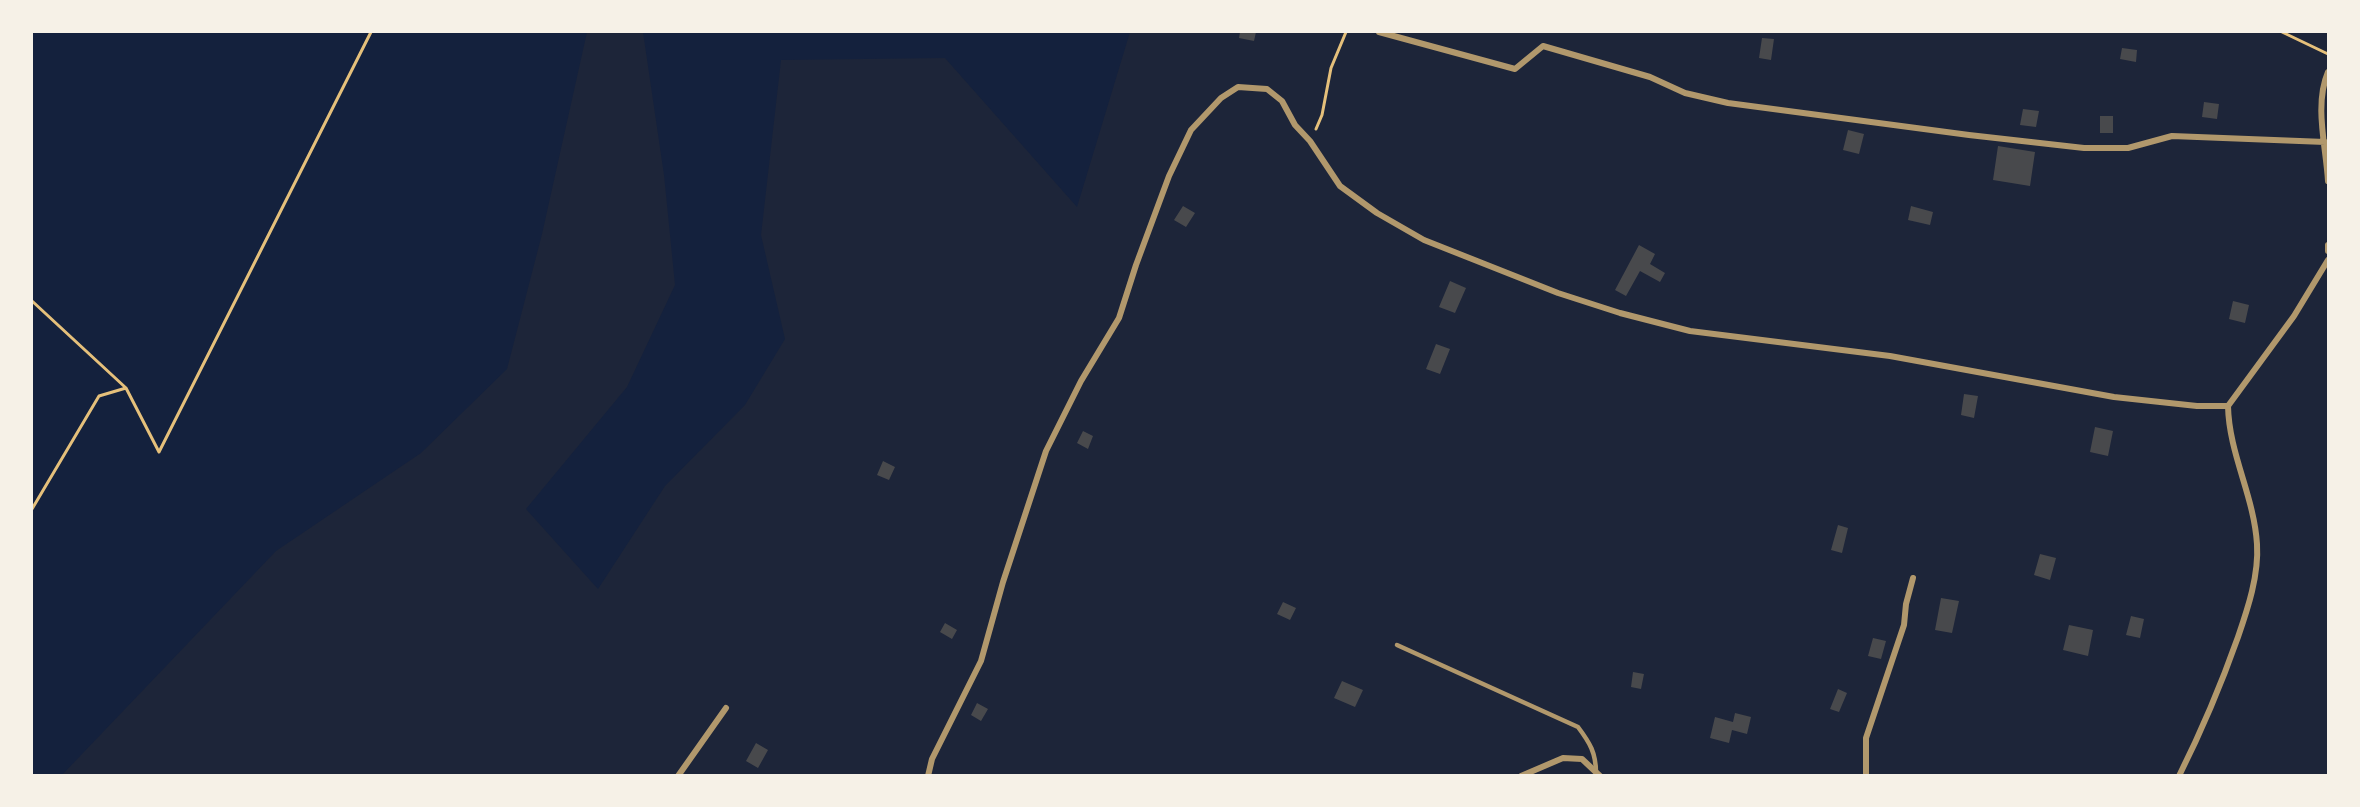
<!DOCTYPE html>
<html>
<head>
<meta charset="utf-8">
<style>
	body { margin:0 }
	#map { position:relative; width:2360px; height:807px; overflow:hidden; background:#14213d; font-family:"DM Sans",sans-serif }
	canvas { display:block }
	.frame { position:absolute; inset:0; border:33px solid #f6f1e7; pointer-events:none }
</style>
</head>
<body>
<div id="map">
<canvas width="2360" height="807"></canvas>
<div class="frame"></div>
</div>
<script>
const context = document.querySelector('canvas').getContext('2d');
context.lineJoin = 'round';
function fill(path, color) { context.fillStyle = color; context.fill(path, 'evenodd'); }
function strokePath(path, color, width, dash) { context.strokeStyle = color; context.lineWidth = width; context.lineCap = dash ? 'butt' : 'round'; context.setLineDash(dash || []); context.stroke(path); }
const green = new Path2D(`
	M 587,32 L 643,32 L 664,175 L 675,285 L 627,387 L 526,509 L 598,589 L 665,486 L 745,405 L 785,339 L 761,235 L 781,60 L 945,58 L 1077,207 L 1130,32 L 2328,32 L 2328,775 L 61,776 L 276,551 L 421,453 L 507,369 L 542,234 Z`);
const building = new Path2D(`
	M 1240,32 L 1256,32 L 1254,41 L 1239,38 Z
	M 1762,38 L 1774,39 L 1771,60 L 1759,58 Z
	M 2122,48 L 2137,50 L 2136,62 L 2120,59 Z
	M 2204,102 L 2219,104 L 2217,119 L 2202,117 Z
	M 2023,109 L 2039,111 L 2036,127 L 2020,125 Z
	M 2100,116 L 2113,116 L 2113,133 L 2100,133 Z
	M 1848,130 L 1864,134 L 1859,154 L 1843,150 Z
	M 1998,146 L 2035,152 L 2030,186 L 1993,180 Z
	M 1183,206 L 1195,213 L 1186,227 L 1174,220 Z
	M 1911,206 L 1933,212 L 1930,225 L 1908,220 Z
	M 1639,245 L 1655,254 L 1650,264 L 1665,273 L 1660,282 L 1640,271 L 1626,296 L 1615,290 Z
	M 1450,281 L 1466,288 L 1455,313 L 1439,307 Z
	M 2233,301 L 2249,305 L 2245,323 L 2229,319 Z
	M 1436,344 L 1450,349 L 1440,374 L 1426,369 Z
	M 1964,394 L 1978,396 L 1974,418 L 1961,415 Z
	M 2095,427 L 2113,431 L 2108,456 L 2090,452 Z
	M 1083,431 L 1093,436 L 1088,449 L 1077,443 Z
	M 883,461 L 895,467 L 889,480 L 877,475 Z
	M 1838,525 L 1848,528 L 1842,553 L 1831,550 Z
	M 2040,554 L 2056,558 L 2050,580 L 2034,575 Z
	M 1941,598 L 1959,601 L 1952,633 L 1935,630 Z
	M 1283,602 L 1296,608 L 1290,620 L 1277,614 Z
	M 2131,616 L 2144,619 L 2140,638 L 2126,635 Z
	M 945,623 L 957,630 L 952,639 L 940,632 Z
	M 2069,625 L 2093,630 L 2088,656 L 2063,650 Z
	M 1873,638 L 1886,641 L 1881,659 L 1868,656 Z
	M 1633,672 L 1644,674 L 1641,689 L 1631,687 Z
	M 1342,681 L 1363,690 L 1355,707 L 1334,698 Z
	M 1838,689 L 1847,693 L 1839,712 L 1830,709 Z
	M 977,703 L 988,709 L 981,721 L 971,715 Z
	M 1735,713 L 1751,717 L 1747,734 L 1732,730 L 1729,743 L 1710,738 L 1715,717 L 1733,722 Z
	M 756,743 L 768,750 L 758,768 L 746,761 Z`);
const path = new Path2D(`
	M 2282,32 L 2328,54
	M 1316,129 L 1322,115 L 1331,68 L 1346,32
	M 32,301 L 126,388
	M 32,509 L 99,396 L 126,388 L 159,452 L 371,32`);
const service = new Path2D(`
	M 1397,645 L 1578,727 C 1590,743 1596,753 1596,773`);
const minor = new Path2D(`
	M 1379,32 L 1515,69 L 1543,46 L 1650,77 L 1685,93 L 1728,103 L 1969,135 L 2084,148 L 2128,148 L 2172,136 L 2325,142
	M 2328,72 C 2314,105 2326,146 2328,181
	M 2328,245 L 2328,251
	M 678,776 L 726,708
	M 928,776 L 932,759 L 981,661 L 1003,582 L 1046,451 L 1081,381 L 1119,318 L 1136,265 L 1169,176 L 1191,130 L 1221,98 L 1238,87 L 1267,89 L 1282,101 L 1295,125 L 1310,141 L 1340,186 L 1377,213 L 1424,240 L 1558,293 L 1620,313 L 1690,331 L 1890,356 L 2114,397 L 2197,406 L 2228,406
	M 1521,776 L 1563,758 L 1582,759 L 1600,776
	M 1866,776 L 1866,738 L 1904,625 L 1906,604 L 1913,578
	M 2179,776 C 2202,730 2221,685 2238,637 C 2248,608 2259,575 2257,544 C 2254,496 2229,454 2228,406 L 2294,316 L 2328,260`);
fill(green, '#1d2539');
fill(building, '#48494c');
strokePath(path, '#e5c07b', 3);
strokePath(service, '#b1986c', 4.5);
strokePath(minor, '#b1986c', 6);
</script>
</body>
</html>
